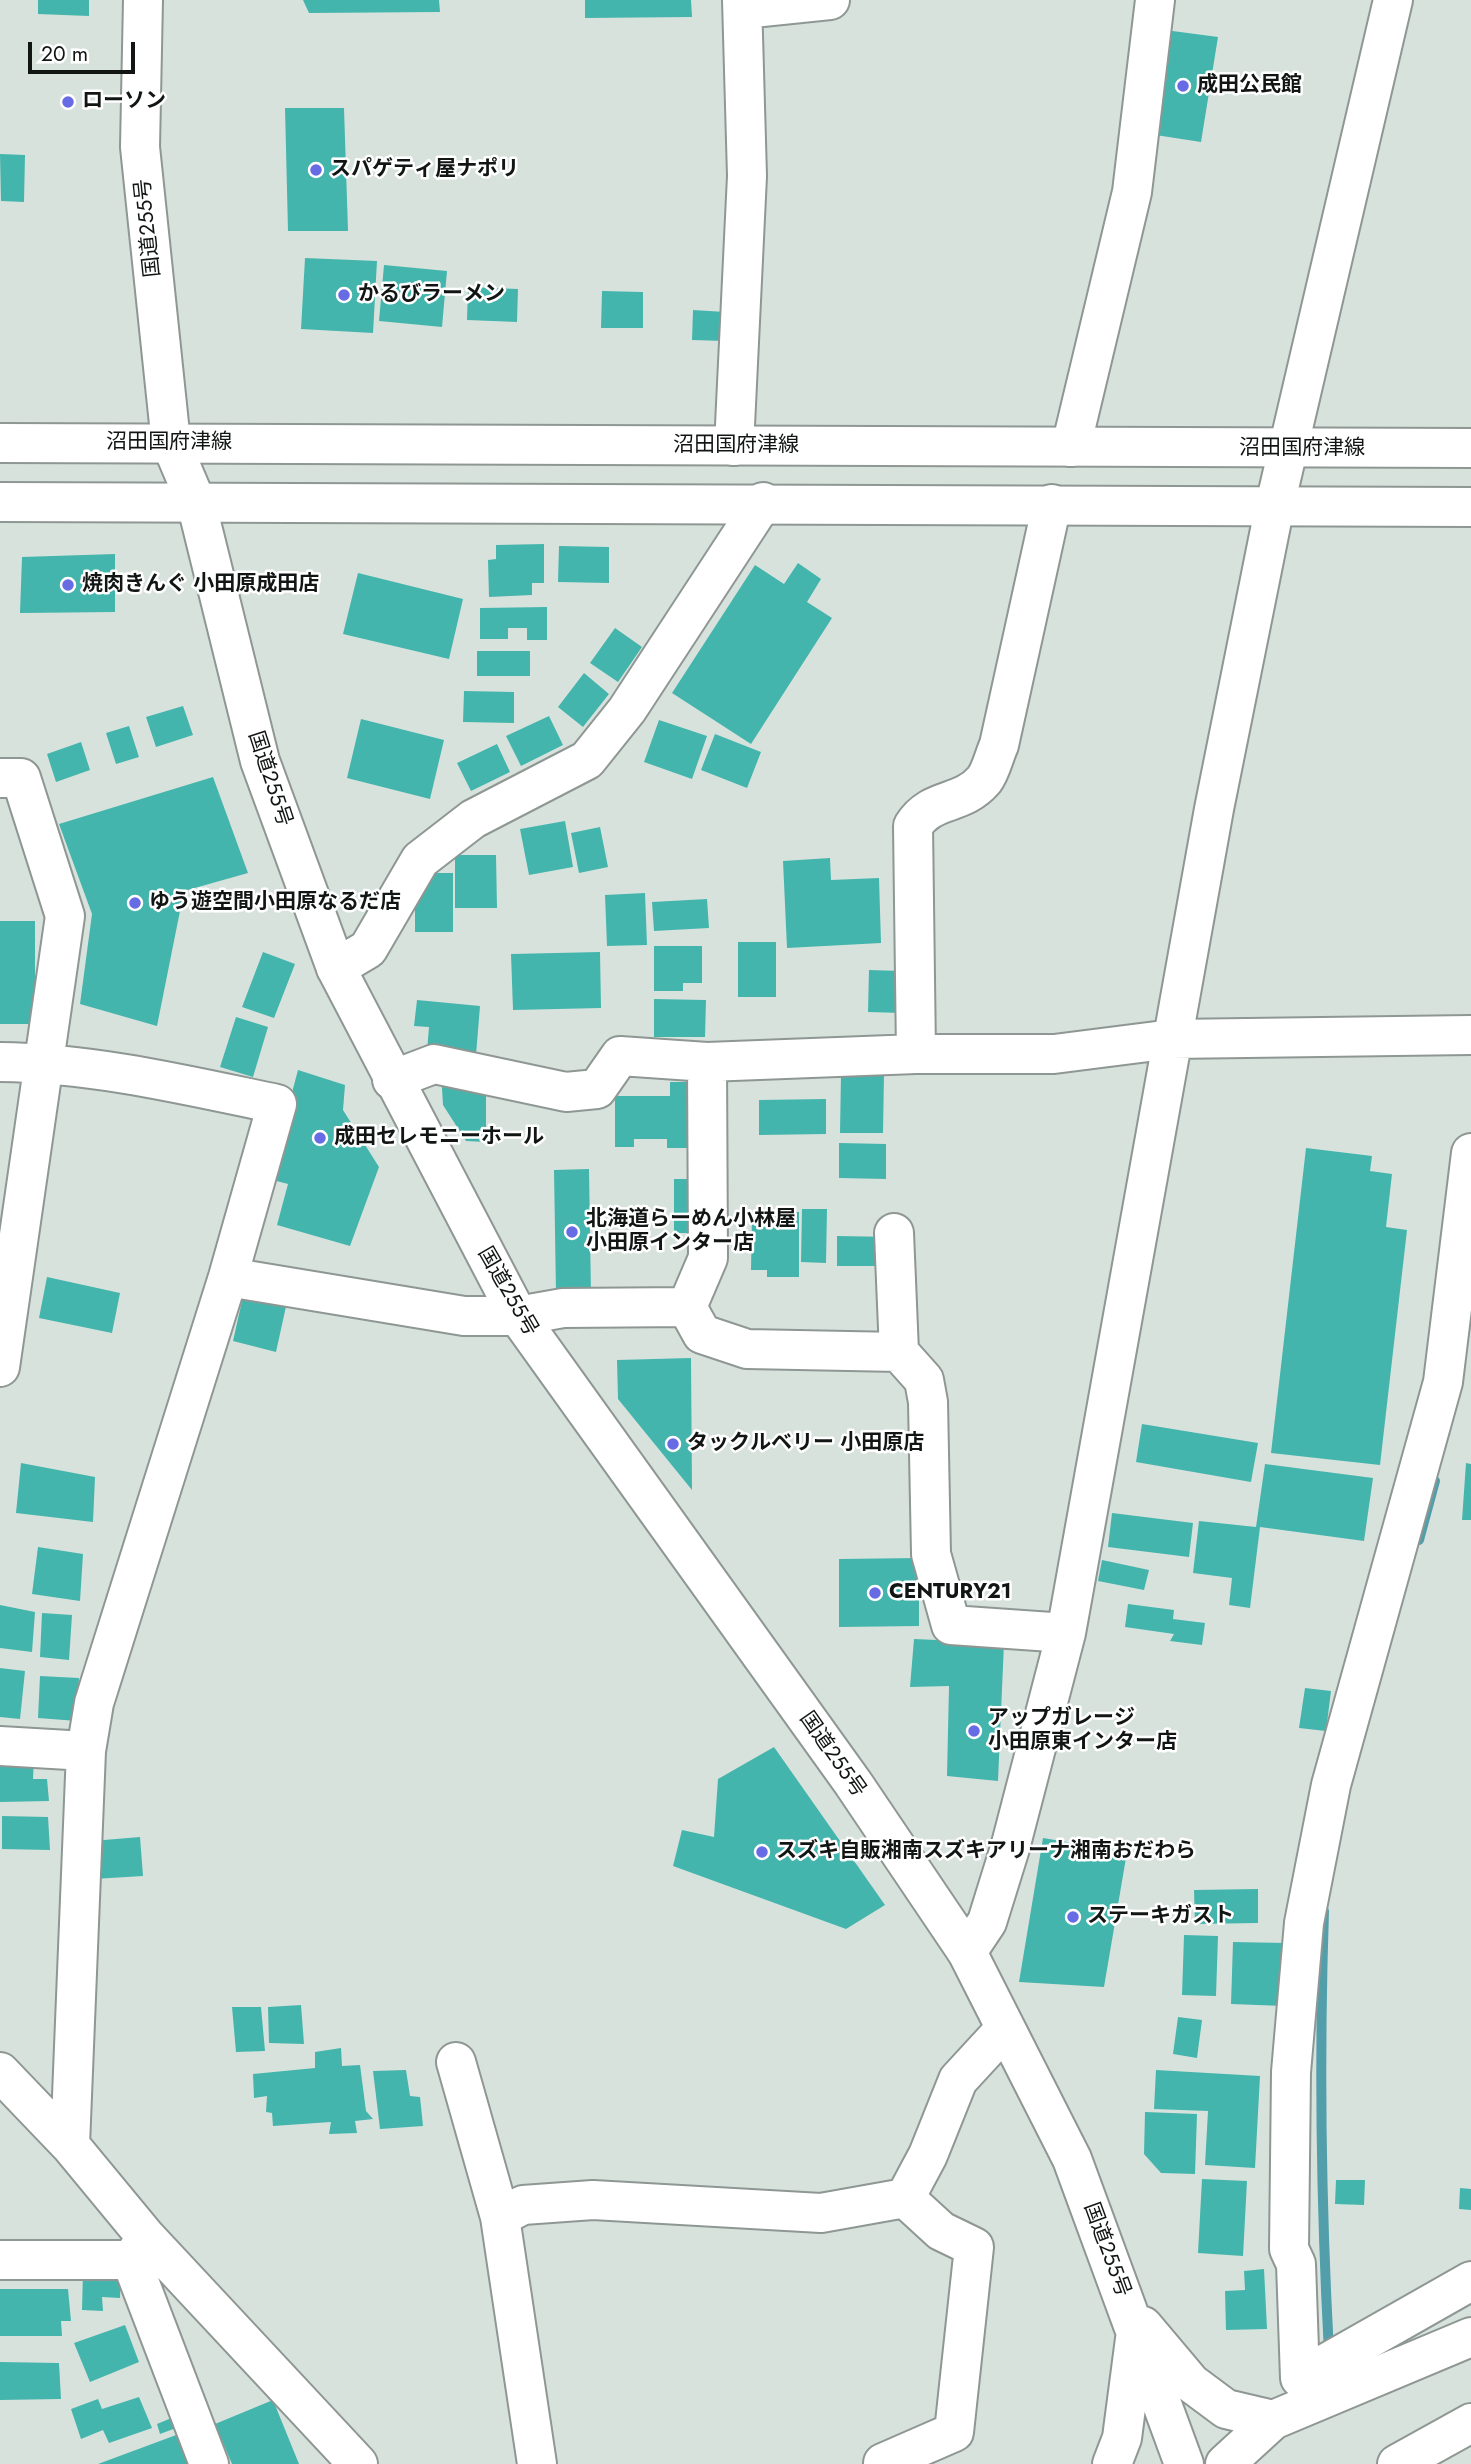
<!DOCTYPE html>
<html>
<head>
<meta charset="utf-8">
<style>
	body { margin:0 }
	#map { position:relative; width:1471px; height:2464px; overflow:hidden; background:#d8e2dd; font-family:Jost,sans-serif }
	canvas { display:block }
	.scale { position:absolute; left:28px; top:42px; width:107px; height:32px; box-sizing:border-box; border:4px solid #111513; border-top:0; padding-left:9px; font-size:21px; line-height:24px; white-space:nowrap; color:#111513; -webkit-text-stroke:5px #fff; paint-order:stroke }
</style>
</head>
<body>
<div id="map">
<canvas width="1471" height="2464"></canvas>
<div class="scale">20 m</div>
</div>
<script>
const context = document.querySelector('canvas').getContext('2d');
context.lineJoin = 'round';
function strokePath(path, color, width, dash) { context.strokeStyle = color; context.lineWidth = width; context.lineCap = dash ? 'butt' : 'round'; context.setLineDash(dash || []); context.stroke(path); }
function fill(path, color) { context.fillStyle = color; context.fill(path, 'evenodd'); }
function write(font, color, halo, rows, align = 'center') {
  context.font = font + ' Jost,"Noto Sans JP",sans-serif'; context.lineWidth = 5; context.setLineDash([]); context.textBaseline = 'middle'; context.strokeStyle = halo; context.fillStyle = color; for (const [text, x, y, turn = 0] of rows) {
    context.save(); context.translate(x, y); context.rotate((+turn || 0) * Math.PI / 180); context.textAlign = isNaN(turn) ? turn : align; if (halo) context.strokeText(text, 0, 0); context.fillText(text, 0, 0); context.restore();
  }
}
const stream = new Path2D(`
	M 1419,1540 L 1435,1481
	M 1324,1911 C 1319,2058 1321,2205 1329,2352`);
const building = new Path2D(`
	M 38,0 L 89,0 L 89,16 L 38,14 Z
	M 303,0 L 439,0 L 440,12 L 309,13 Z
	M 585,0 L 691,0 L 692,17 L 585,18 Z
	M 1165,30 L 1218,37 L 1201,142 L 1149,134 Z
	M 285,108 L 344,108 L 348,231 L 288,231 Z
	M 0,154 L 25,155 L 24,202 L 1,201 Z
	M 305,258 L 377,261 L 373,333 L 301,329 Z
	M 384,265 L 447,271 L 442,327 L 379,321 Z
	M 468,287 L 518,289 L 517,322 L 467,320 Z
	M 602,291 L 643,292 L 643,328 L 601,328 Z
	M 693,310 L 725,312 L 725,341 L 692,340 Z
	M 544,544 L 544,583 L 532,583 L 532,595 L 489,597 L 488,560 L 496,559 L 496,545 Z
	M 559,546 L 609,547 L 609,583 L 558,582 Z
	M 115,554 L 115,612 L 20,613 L 22,557 Z
	M 798,563 L 821,579 L 807,602 L 832,618 L 751,744 L 672,693 L 755,565 L 784,584 Z
	M 358,573 L 463,599 L 449,659 L 343,634 Z
	M 547,607 L 547,640 L 527,640 L 527,628 L 508,628 L 508,639 L 480,639 L 480,608 Z
	M 615,628 L 642,647 L 618,682 L 590,663 Z
	M 477,651 L 530,651 L 530,676 L 477,676 Z
	M 584,673 L 609,694 L 583,727 L 558,707 Z
	M 464,691 L 514,692 L 514,723 L 463,722 Z
	M 183,706 L 193,735 L 156,747 L 146,717 Z
	M 549,716 L 563,745 L 521,766 L 506,736 Z
	M 361,719 L 444,740 L 430,799 L 347,778 Z
	M 659,720 L 707,736 L 692,779 L 644,762 Z
	M 129,726 L 139,757 L 116,764 L 106,733 Z
	M 715,734 L 761,752 L 747,788 L 701,770 Z
	M 81,742 L 90,770 L 56,782 L 47,754 Z
	M 497,744 L 510,772 L 471,791 L 457,763 Z
	M 213,777 L 248,873 L 184,891 L 157,1026 L 80,1004 L 92,914 L 59,824 Z
	M 565,821 L 573,867 L 529,875 L 520,829 Z
	M 600,827 L 608,867 L 579,873 L 571,833 Z
	M 455,855 L 496,855 L 497,908 L 455,908 Z
	M 830,858 L 831,880 L 879,878 L 881,943 L 787,948 L 783,861 Z
	M 415,873 L 453,873 L 453,932 L 415,932 Z
	M 645,893 L 647,945 L 607,946 L 605,895 Z
	M 707,899 L 709,928 L 654,931 L 652,902 Z
	M 0,921 L 35,921 L 35,1024 L 0,1024 Z
	M 738,942 L 776,942 L 776,997 L 738,997 Z
	M 654,946 L 702,946 L 702,983 L 683,983 L 683,991 L 654,991 Z
	M 263,952 L 295,964 L 274,1018 L 242,1007 Z
	M 600,952 L 601,1008 L 513,1010 L 511,954 Z
	M 869,970 L 902,971 L 902,1013 L 868,1012 Z
	M 654,999 L 706,1000 L 705,1037 L 654,1037 Z
	M 417,1000 L 480,1006 L 476,1055 L 427,1051 L 429,1027 L 414,1026 Z
	M 236,1017 L 268,1027 L 253,1077 L 220,1067 Z
	M 298,1070 L 345,1085 L 343,1110 L 379,1167 L 350,1246 L 277,1225 L 288,1184 L 269,1179 Z
	M 441,1073 L 486,1083 L 486,1142 L 466,1141 L 443,1105 Z
	M 841,1074 L 884,1074 L 883,1133 L 840,1133 Z
	M 670,1082 L 700,1082 L 699,1148 L 667,1148 L 667,1139 L 634,1139 L 634,1147 L 615,1147 L 615,1096 L 670,1096 Z
	M 826,1099 L 826,1134 L 759,1135 L 759,1100 Z
	M 839,1143 L 886,1144 L 886,1179 L 839,1178 Z
	M 1306,1148 L 1372,1156 L 1370,1171 L 1392,1174 L 1386,1227 L 1407,1230 L 1380,1465 L 1271,1453 Z
	M 589,1169 L 591,1296 L 556,1294 L 554,1170 Z
	M 674,1179 L 701,1179 L 701,1233 L 674,1233 Z
	M 802,1209 L 827,1209 L 826,1263 L 801,1262 Z
	M 752,1212 L 799,1212 L 799,1277 L 767,1277 L 767,1270 L 751,1270 Z
	M 837,1236 L 892,1237 L 892,1266 L 837,1266 Z
	M 47,1277 L 120,1293 L 112,1333 L 39,1318 Z
	M 244,1292 L 287,1302 L 276,1352 L 233,1341 Z
	M 691,1358 L 692,1490 L 618,1399 L 617,1360 Z
	M 1142,1424 L 1258,1443 L 1251,1482 L 1136,1462 Z
	M 21,1463 L 95,1477 L 93,1522 L 16,1513 Z
	M 1466,1463 L 1471,1464 L 1471,1520 L 1462,1520 Z
	M 1265,1464 L 1373,1478 L 1364,1541 L 1260,1527 L 1250,1608 L 1229,1605 L 1232,1578 L 1193,1573 L 1199,1521 L 1256,1527 Z
	M 1112,1513 L 1193,1523 L 1189,1557 L 1108,1547 Z
	M 38,1547 L 83,1554 L 80,1601 L 32,1594 Z
	M 919,1558 L 919,1626 L 839,1627 L 839,1559 Z
	M 1102,1560 L 1149,1570 L 1144,1590 L 1098,1581 Z
	M 1128,1604 L 1174,1610 L 1173,1619 L 1205,1623 L 1202,1645 L 1170,1641 L 1174,1634 L 1125,1627 Z
	M 0,1605 L 35,1612 L 32,1652 L 0,1648 Z
	M 42,1613 L 72,1615 L 69,1660 L 40,1657 Z
	M 914,1639 L 1004,1643 L 998,1781 L 947,1776 L 949,1686 L 910,1687 Z
	M 0,1668 L 25,1671 L 20,1719 L 0,1717 Z
	M 40,1676 L 79,1678 L 77,1721 L 38,1718 Z
	M 1305,1688 L 1331,1691 L 1326,1731 L 1299,1728 Z
	M 774,1747 L 885,1905 L 846,1929 L 673,1866 L 682,1830 L 714,1837 L 718,1779 Z
	M 34,1758 L 33,1779 L 47,1779 L 49,1801 L 0,1802 L 0,1759 Z
	M 2,1816 L 48,1817 L 50,1850 L 2,1849 Z
	M 140,1837 L 143,1876 L 94,1879 L 92,1841 Z
	M 1043,1838 L 1127,1852 L 1104,1987 L 1019,1982 Z
	M 1258,1889 L 1258,1923 L 1195,1924 L 1194,1890 Z
	M 1184,1935 L 1218,1936 L 1216,1996 L 1182,1995 Z
	M 1233,1942 L 1286,1943 L 1284,2006 L 1231,2004 Z
	M 301,2005 L 304,2044 L 269,2043 L 268,2007 Z
	M 232,2007 L 261,2007 L 265,2051 L 236,2052 Z
	M 1178,2017 L 1202,2020 L 1197,2058 L 1173,2054 Z
	M 341,2048 L 342,2066 L 360,2065 L 366,2111 L 373,2119 L 355,2121 L 357,2133 L 329,2134 L 331,2122 L 273,2126 L 272,2113 L 266,2112 L 267,2096 L 254,2098 L 253,2074 L 315,2068 L 315,2052 Z
	M 406,2070 L 410,2096 L 420,2097 L 423,2126 L 380,2129 L 373,2071 Z
	M 1156,2070 L 1260,2076 L 1255,2168 L 1205,2165 L 1208,2111 L 1154,2109 Z
	M 1145,2112 L 1197,2114 L 1195,2174 L 1161,2173 L 1144,2154 Z
	M 1202,2179 L 1247,2181 L 1243,2256 L 1198,2253 Z
	M 1336,2180 L 1365,2180 L 1364,2205 L 1335,2204 Z
	M 1460,2188 L 1471,2189 L 1471,2210 L 1459,2209 Z
	M 1264,2269 L 1267,2329 L 1226,2330 L 1225,2291 L 1245,2290 L 1244,2271 Z
	M 83,2272 L 121,2274 L 120,2298 L 102,2297 L 103,2311 L 82,2310 Z
	M 0,2289 L 68,2289 L 71,2321 L 61,2321 L 62,2336 L 0,2336 Z
	M 125,2325 L 139,2362 L 90,2382 L 74,2343 Z
	M 0,2362 L 59,2363 L 61,2399 L 0,2400 Z
	M 139,2397 L 152,2428 L 109,2443 L 103,2430 L 81,2439 L 71,2409 L 98,2399 L 102,2409 Z
	M 273,2400 L 299,2464 L 232,2464 L 215,2424 Z
	M 181,2414 L 184,2425 L 160,2434 L 157,2424 Z
	M 187,2431 L 202,2464 L 98,2464 Z`);
const minor = new Path2D(`
	M 743,9 L 830,0
	M 734,446 L 747,176 L 742,0
	M 1071,447 L 1132,192 L 1155,0
	M 0,778 L 21,778 L 65,916 L 0,1367
	M 336,968 L 368,949 L 420,860 L 473,819 L 587,760 L 627,710 L 763,502
	M 916,1054 L 913,826 C 932,796 961,807 984,780 C 991,771 994,756 999,745 L 1052,504
	M 0,1062 C 93,1063 186,1085 277,1104 L 228,1277 L 94,1703 L 86,1751 L 70,2145
	M 392,1080 L 434,1064 L 566,1092 L 597,1089 L 620,1056 L 707,1062 L 916,1054 L 1054,1054 L 1172,1039 L 1471,1035
	M 1471,1153 L 1443,1382 L 1331,1785 L 1304,1923 L 1291,2072 L 1289,2249 L 1296,2264 L 1300,2378 L 1471,2281
	M 894,1233 L 899,1352 L 924,1380 L 928,1402 L 931,1554 L 951,1625 L 1066,1633
	M 228,1277 L 464,1316 L 518,1316 L 563,1308 L 687,1307 L 708,1258 L 707,1062
	M 687,1307 L 702,1334 L 747,1349 L 899,1352
	M 0,1746 L 86,1751
	M 967,1952 L 987,1922 L 1010,1848 L 1066,1633 L 1214,809 L 1275,505 L 1393,0
	M 456,2062 L 500,2217 L 537,2464
	M 0,2072 L 70,2145 L 146,2237 L 358,2464
	M 500,2217 L 523,2205 L 593,2200 L 821,2213 L 905,2198 L 928,2155 L 958,2080 L 1005,2029
	M 0,2260 L 131,2260 L 145,2240
	M 131,2260 L 209,2464
	M 883,2463 L 954,2432 L 974,2247 L 941,2231 L 905,2198`);
const major = new Path2D(`
	M 0,443 L 1471,448
	M 0,502 L 1471,507`);
const highway = new Path2D(`
	M 143,0 L 140,147 L 171,443 L 196,502 L 260,761 L 336,968 L 518,1316 L 853,1783 L 967,1952 L 1072,2159 L 1184,2464
	M 1143,2326 L 1191,2383 L 1226,2409 L 1273,2420
	M 1112,2464 L 1122,2438 L 1135,2339
	M 1225,2464 L 1273,2420 L 1471,2337
	M 1397,2464 L 1471,2423`);
const markers = [
	[1183,86,7,"#676ce5"],
	[68,102,7,"#676ce5"],
	[316,170,7,"#676ce5"],
	[344,295,7,"#676ce5"],
	[68,585,7,"#676ce5"],
	[135,903,7,"#676ce5"],
	[320,1138,7,"#676ce5"],
	[572,1232,7,"#676ce5"],
	[673,1444,7,"#676ce5"],
	[875,1593,7,"#676ce5"],
	[974,1731,7,"#676ce5"],
	[762,1852,7,"#676ce5"],
	[1073,1917,7,"#676ce5"]
];
const poiNames = [
	["成田公民館",1197,86],
	["ローソン",82,102],
	["スパゲティ屋ナポリ",330,170],
	["かるびラーメン",358,295],
	["焼肉きんぐ 小田原成田店",82,585],
	["ゆう遊空間小田原なるだ店",149,903],
	["成田セレモニーホール",334,1138],
	["北海道らーめん小林屋",586,1220],
	["小田原インター店",586,1244],
	["タックルベリー 小田原店",687,1444],
	["CENTURY21",889,1593],
	["アップガレージ",988,1719],
	["小田原東インター店",988,1743],
	["スズキ自販湘南スズキアリーナ湘南おだわら",776,1852],
	["ステーキガスト",1087,1917]
];
const streetNames = [
	["国道255号",149,228,-96],
	["沼田国府津線",169,443],
	["沼田国府津線",736,446],
	["沼田国府津線",1302,449],
	["国道255号",269,779,72],
	["国道255号",507,1292,60],
	["国道255号",832,1755,55],
	["国道255号",1106,2250,70]
];
strokePath(stream, '#529fab', 10);
fill(building, '#44b5ac');
strokePath(minor, '#8e9793', 42);
strokePath(major, '#8e9793', 42);
strokePath(highway, '#8e9793', 42);
strokePath(minor, '#fff', 38);
strokePath(major, '#fff', 38);
strokePath(highway, '#fff', 38);
for (const [x, y, r, color] of markers) { const dot = new Path2D(); dot.arc(x, y, r, 0, 2 * Math.PI); context.fillStyle = color; context.fill(dot); strokePath(dot, '#fff', 2.5); }
write('bold 21px', '#111513', '#fff', poiNames, 'left');
write('21px', '#111513', '#fff', streetNames);
</script>
</body>
</html>
